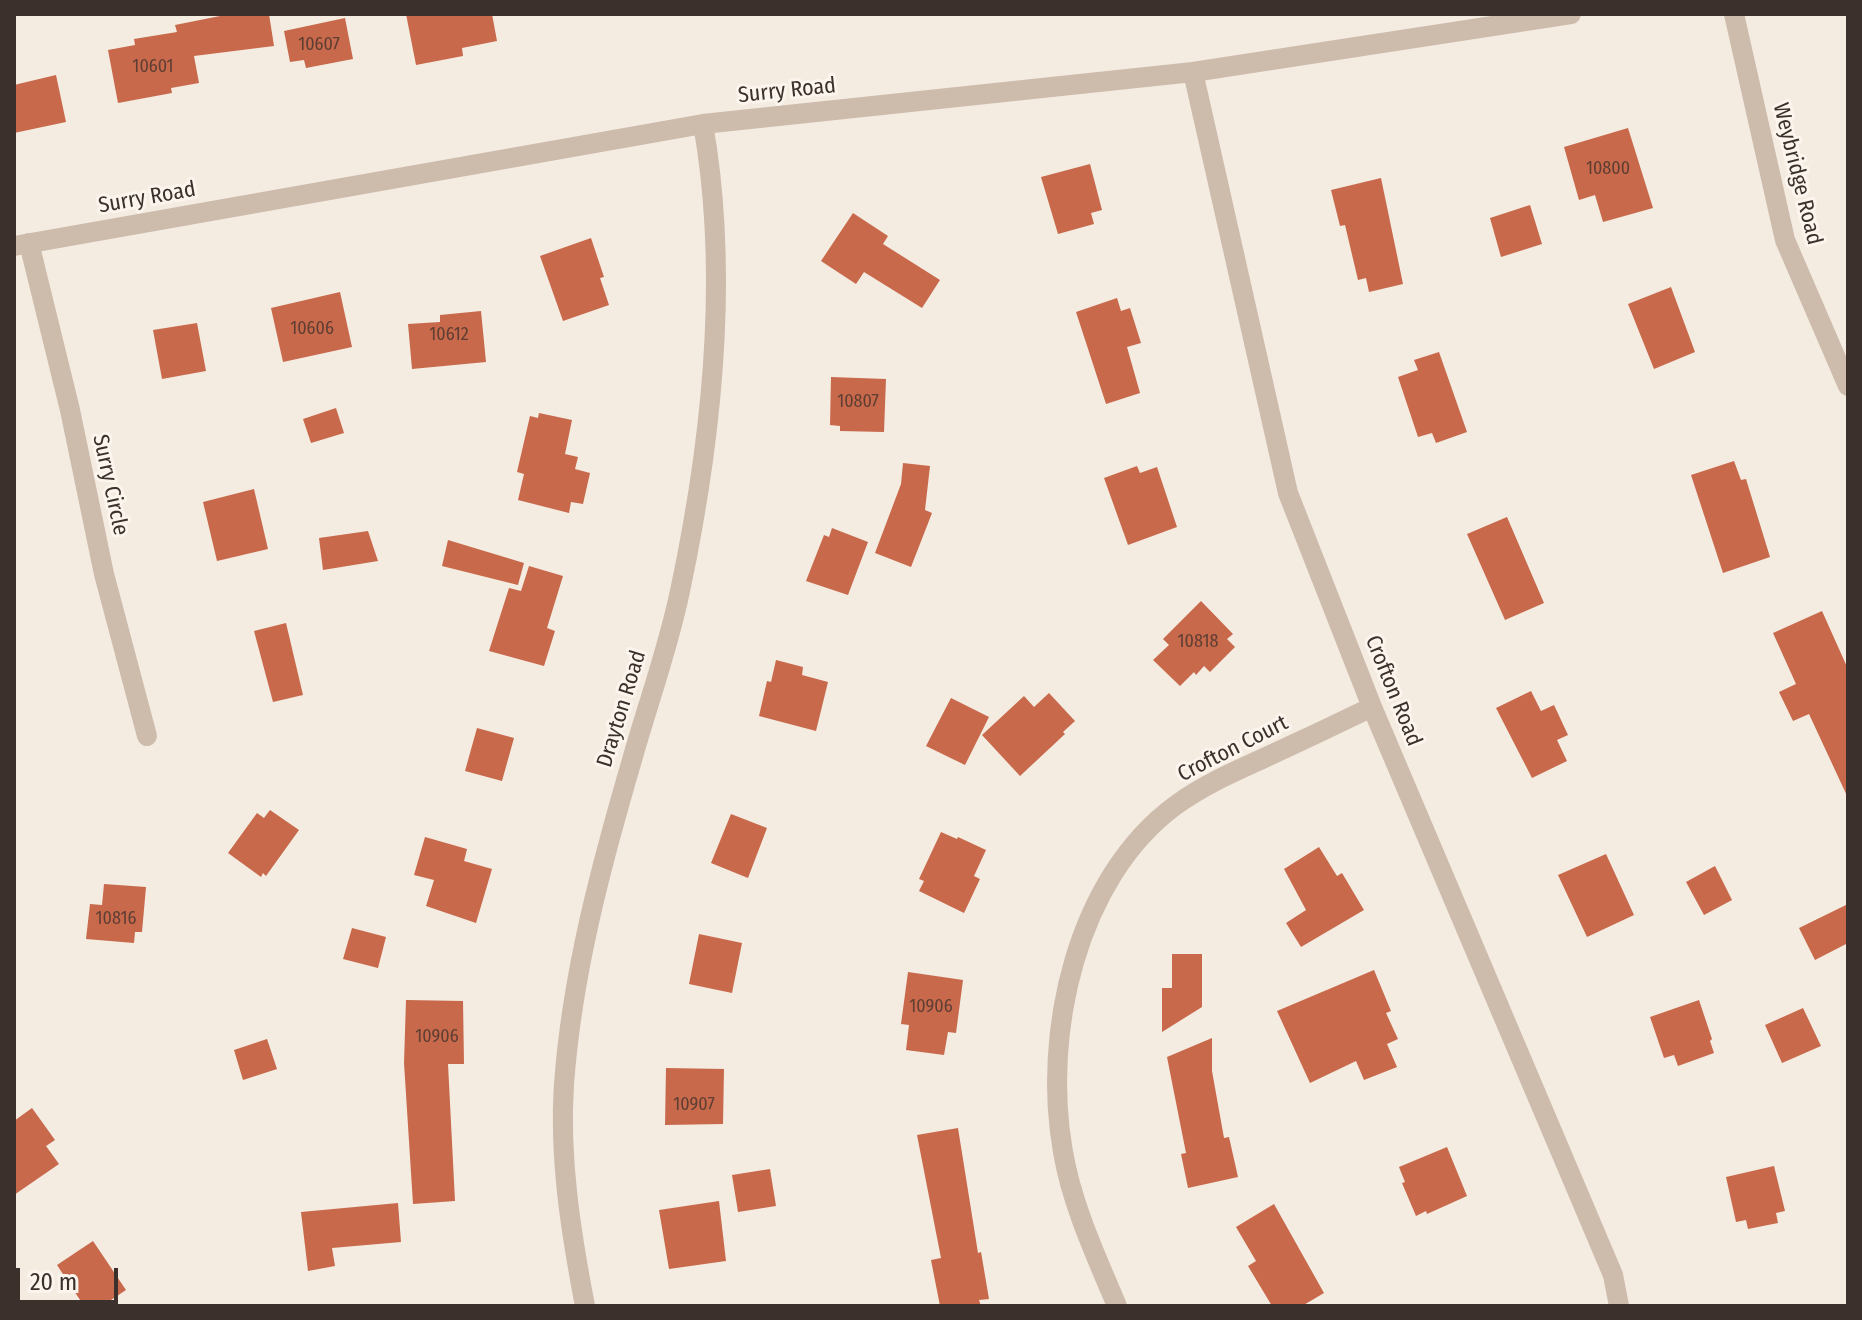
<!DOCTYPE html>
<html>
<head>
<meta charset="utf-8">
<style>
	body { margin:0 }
	#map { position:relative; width:1862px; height:1320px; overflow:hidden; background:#f4ebe1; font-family:"Fira Sans Condensed",sans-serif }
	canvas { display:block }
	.frame { position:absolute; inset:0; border:16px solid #3b302b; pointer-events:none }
	.scale { position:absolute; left:16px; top:1268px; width:102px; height:36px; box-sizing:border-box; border:4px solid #3b302b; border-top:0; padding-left:10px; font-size:24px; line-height:28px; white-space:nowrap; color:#3b302b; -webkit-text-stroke:6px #fbf5ee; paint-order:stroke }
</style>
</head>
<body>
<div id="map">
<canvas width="1862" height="1320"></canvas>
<div class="frame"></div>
<div class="scale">20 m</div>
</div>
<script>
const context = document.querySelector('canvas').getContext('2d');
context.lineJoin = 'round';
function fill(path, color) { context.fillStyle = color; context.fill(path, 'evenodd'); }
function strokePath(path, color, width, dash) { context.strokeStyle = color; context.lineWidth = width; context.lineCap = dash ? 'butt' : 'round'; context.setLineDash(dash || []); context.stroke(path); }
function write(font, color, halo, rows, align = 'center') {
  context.font = font + ' "Fira Sans Condensed",sans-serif'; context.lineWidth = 6; context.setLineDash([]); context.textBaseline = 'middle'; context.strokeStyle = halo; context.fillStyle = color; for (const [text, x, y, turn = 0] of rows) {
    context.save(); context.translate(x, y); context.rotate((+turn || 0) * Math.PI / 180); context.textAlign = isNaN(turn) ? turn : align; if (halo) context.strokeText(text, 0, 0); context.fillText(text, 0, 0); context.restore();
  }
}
const building = new Path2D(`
	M 230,14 L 269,14 L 274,46 L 194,56 L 199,83 L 171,88 L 172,93 L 118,103 L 108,50 L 135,45 L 134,39 L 177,32 L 175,25 Z
	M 406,14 L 492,14 L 497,41 L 462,48 L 463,56 L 416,65 Z
	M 345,18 L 353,59 L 306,68 L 304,60 L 290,62 L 284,31 Z
	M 56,75 L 66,122 L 14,133 L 14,85 Z
	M 1628,128 L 1653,208 L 1603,222 L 1595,195 L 1579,200 L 1564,147 Z
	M 1090,164 L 1102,210 L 1091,213 L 1094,224 L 1058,234 L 1041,177 Z
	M 1381,178 L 1403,284 L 1369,292 L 1366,278 L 1358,280 L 1345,225 L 1340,226 L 1331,190 Z
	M 1530,205 L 1542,244 L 1501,257 L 1490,218 Z
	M 853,213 L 888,236 L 883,244 L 940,280 L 922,308 L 864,272 L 856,284 L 821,261 Z
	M 591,238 L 604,277 L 600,278 L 609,305 L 563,321 L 540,256 Z
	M 1671,287 L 1695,352 L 1654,369 L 1628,304 Z
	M 340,292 L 352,347 L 283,362 L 271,308 Z
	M 1117,298 L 1121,311 L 1130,308 L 1141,343 L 1127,347 L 1140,393 L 1106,404 L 1076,312 Z
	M 481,311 L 486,362 L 412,369 L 408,324 L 440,322 L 440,315 Z
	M 197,323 L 206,371 L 162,379 L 153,330 Z
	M 1439,352 L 1467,432 L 1436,443 L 1432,433 L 1418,437 L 1398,377 L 1418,370 L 1414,360 Z
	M 831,377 L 886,379 L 884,432 L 840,431 L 840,426 L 830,425 Z
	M 336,408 L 344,433 L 311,443 L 303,419 Z
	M 539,413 L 572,420 L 565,454 L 578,457 L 575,469 L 590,473 L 583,504 L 571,502 L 569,513 L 518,500 L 524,474 L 517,472 L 530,416 L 538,418 Z
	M 1734,461 L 1741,480 L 1746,479 L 1770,557 L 1723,573 L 1691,475 Z
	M 903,463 L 930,466 L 925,510 L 932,513 L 911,567 L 875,553 L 901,484 Z
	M 1137,466 L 1140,473 L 1157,467 L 1177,527 L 1128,545 L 1104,478 Z
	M 254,489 L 268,549 L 217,561 L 203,502 Z
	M 1507,517 L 1544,603 L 1505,620 L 1467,534 Z
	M 832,528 L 868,542 L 848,595 L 806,581 L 824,535 L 829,537 Z
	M 368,531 L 378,561 L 323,570 L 319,538 Z
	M 448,540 L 524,563 L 518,585 L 442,566 Z
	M 529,566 L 563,576 L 547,628 L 555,631 L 544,666 L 489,651 L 509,588 L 521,591 Z
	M 1201,601 L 1233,634 L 1227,639 L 1235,647 L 1210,672 L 1204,666 L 1196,675 L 1194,672 L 1180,686 L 1153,660 L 1169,645 L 1163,639 Z
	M 1822,611 L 1848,669 L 1848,798 L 1809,714 L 1793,721 L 1779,692 L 1796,684 L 1773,633 Z
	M 286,623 L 303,695 L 273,702 L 254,631 Z
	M 776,660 L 803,667 L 802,675 L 828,682 L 816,731 L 759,716 L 767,681 L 771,682 Z
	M 1531,691 L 1541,711 L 1554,705 L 1568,735 L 1557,740 L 1567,761 L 1532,778 L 1496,708 Z
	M 1049,693 L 1075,721 L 1063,732 L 1065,734 L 1020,776 L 982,735 L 1024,696 L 1034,707 Z
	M 951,698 L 989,717 L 965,765 L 926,746 Z
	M 477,728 L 514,738 L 502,781 L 465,771 Z
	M 270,810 L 299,830 L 266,876 L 263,873 L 261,877 L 228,853 L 257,813 L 264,818 Z
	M 731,814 L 767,828 L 748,878 L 711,863 Z
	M 941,832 L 957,839 L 958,837 L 986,850 L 974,876 L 980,879 L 964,913 L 919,891 L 924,881 L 919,879 Z
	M 425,837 L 467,849 L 464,861 L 492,869 L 476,923 L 426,906 L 434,880 L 414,875 Z
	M 1319,847 L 1337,876 L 1342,873 L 1364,910 L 1301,947 L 1286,923 L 1306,910 L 1284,869 Z
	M 1606,854 L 1634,915 L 1587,937 L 1558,875 Z
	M 1715,866 L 1732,900 L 1704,915 L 1686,882 Z
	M 104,884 L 146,887 L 142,932 L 135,932 L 134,943 L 86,939 L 90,904 L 102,905 Z
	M 1848,904 L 1848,943 L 1815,960 L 1799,928 Z
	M 352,928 L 386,937 L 378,968 L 343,959 Z
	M 699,934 L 742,943 L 732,993 L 689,984 Z
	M 1172,954 L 1202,954 L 1202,1007 L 1162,1032 L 1162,988 L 1172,988 Z
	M 1374,970 L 1391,1011 L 1386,1013 L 1398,1039 L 1387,1044 L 1397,1067 L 1364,1080 L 1356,1061 L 1310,1083 L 1277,1011 Z
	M 908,972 L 963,980 L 956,1033 L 948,1032 L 944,1055 L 906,1050 L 909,1025 L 901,1024 Z
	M 406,1000 L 463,1001 L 464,1064 L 448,1064 L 455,1201 L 413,1204 L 404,1063 Z
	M 1699,1000 L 1712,1039 L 1710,1041 L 1714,1053 L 1678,1066 L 1674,1055 L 1664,1058 L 1650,1017 Z
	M 1803,1008 L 1821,1046 L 1782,1063 L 1765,1025 Z
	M 1212,1038 L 1212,1071 L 1224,1138 L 1229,1137 L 1238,1177 L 1188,1188 L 1181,1154 L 1186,1153 L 1167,1057 Z
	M 267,1039 L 277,1069 L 243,1080 L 234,1050 Z
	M 666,1068 L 724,1069 L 723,1124 L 665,1125 Z
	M 32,1108 L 55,1140 L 46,1146 L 59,1164 L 14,1195 L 14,1121 Z
	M 958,1128 L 978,1253 L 981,1252 L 989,1299 L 979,1300 L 981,1306 L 940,1306 L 931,1260 L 941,1258 L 917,1135 Z
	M 1447,1147 L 1467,1196 L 1427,1214 L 1426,1211 L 1416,1216 L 1402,1183 L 1405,1182 L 1399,1167 Z
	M 1774,1166 L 1785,1211 L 1776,1213 L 1778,1223 L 1748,1229 L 1746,1220 L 1736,1222 L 1726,1177 Z
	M 770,1169 L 776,1206 L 738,1212 L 732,1175 Z
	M 719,1201 L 726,1261 L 669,1269 L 659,1210 Z
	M 398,1203 L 401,1242 L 332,1248 L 335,1266 L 308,1271 L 301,1212 Z
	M 1274,1204 L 1324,1293 L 1302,1306 L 1272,1306 L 1248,1266 L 1256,1261 L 1236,1227 Z
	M 93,1241 L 126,1290 L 102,1306 L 84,1306 L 57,1265 Z`);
const street = new Path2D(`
	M 1734,14 L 1785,240 L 1848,386
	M 1193,72 L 1288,493 L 1372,707 L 1613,1275 L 1619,1306
	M 29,243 L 70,410 L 104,574 L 147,736
	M 14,246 L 703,124 L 1193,72 L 1571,14
	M 585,1306 C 571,1233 559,1158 564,1084 C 572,974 601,866 632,760 C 648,703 668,649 680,591 C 712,440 730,276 703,124
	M 1117,1306 C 1096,1256 1072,1205 1063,1152 C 1042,1034 1076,878 1176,805 C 1202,786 1233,772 1262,759 C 1299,742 1335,725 1372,707`);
const numberNames = [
	["10607",319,45],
	["10601",153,67],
	["10800",1608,169],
	["10606",312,329],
	["10612",449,335],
	["10807",858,402],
	["10818",1198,642],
	["10816",116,919],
	["10906",931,1007],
	["10906",437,1037],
	["10907",694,1105]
];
const streetNames = [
	["Surry Road",787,91,-6],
	["Weybridge Road",1797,174,76],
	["Surry Road",147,198,-10],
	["Surry Circle",110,485,78],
	["Crofton Road",1393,691,68],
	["Drayton Road",622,709,-73],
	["Crofton Court",1233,749,-27]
];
fill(building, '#c8694b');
strokePath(street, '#cdbbac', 20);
write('18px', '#5e3e33', null, numberNames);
write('22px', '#3b302b', '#fbf5ee', streetNames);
</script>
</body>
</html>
